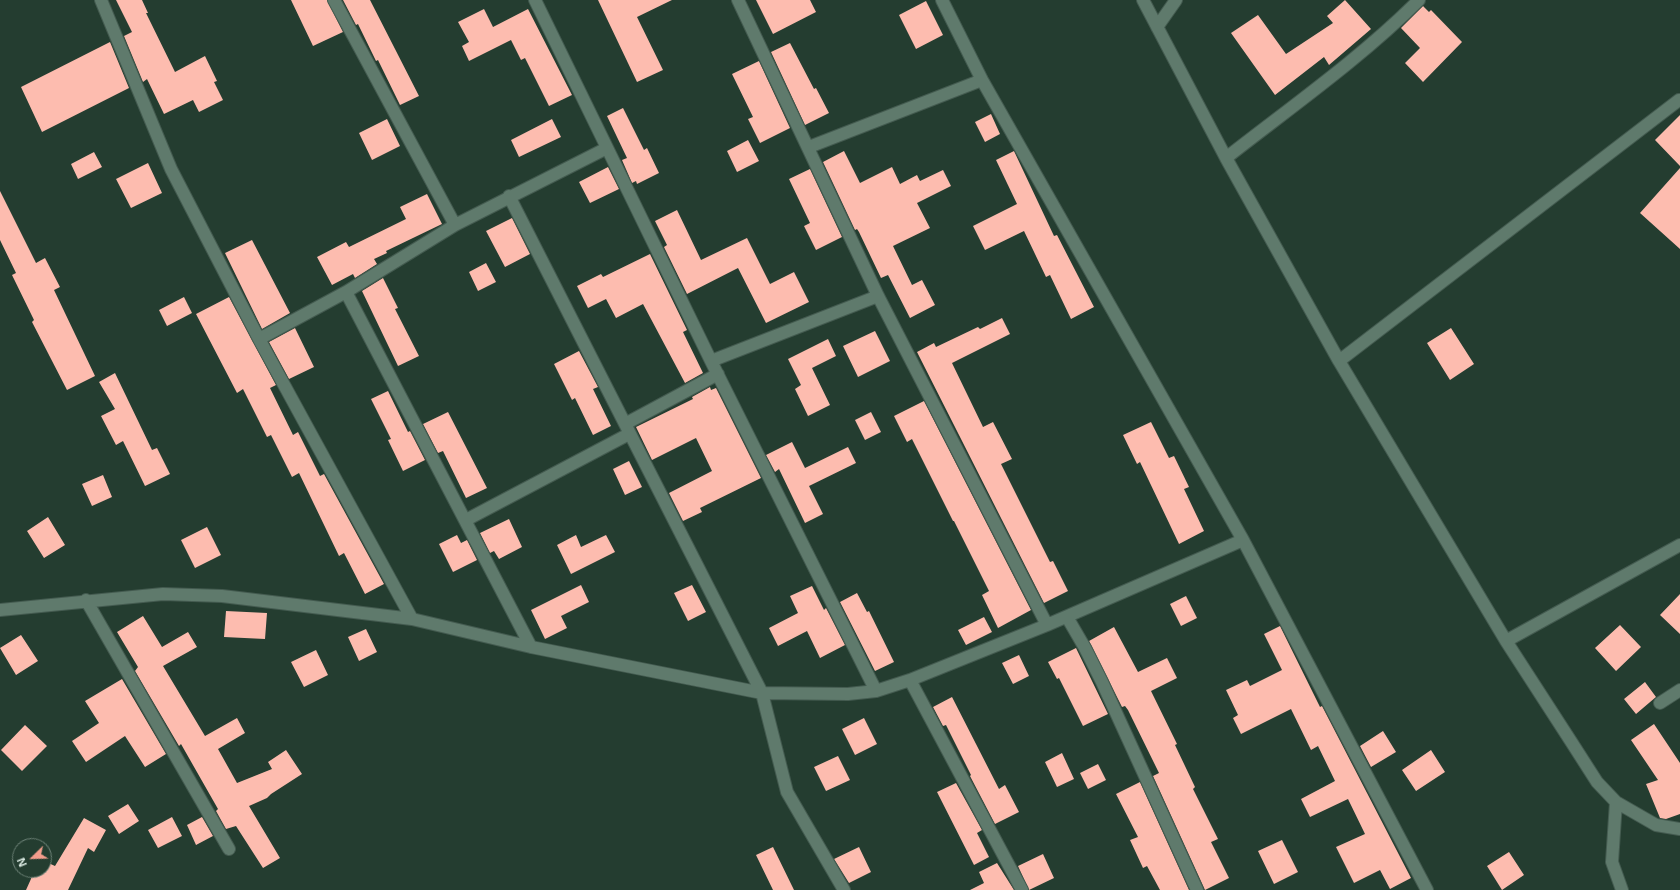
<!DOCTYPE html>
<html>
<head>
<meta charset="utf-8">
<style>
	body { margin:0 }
	#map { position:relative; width:1680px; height:890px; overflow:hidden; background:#243d30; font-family:"Open Sans",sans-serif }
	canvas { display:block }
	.north { position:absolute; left:12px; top:838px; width:40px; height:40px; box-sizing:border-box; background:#243d30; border:1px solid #6d8277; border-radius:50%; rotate:247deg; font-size:11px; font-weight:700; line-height:16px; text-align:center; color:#dae9e1 }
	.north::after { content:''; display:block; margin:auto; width:14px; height:18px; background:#f49d8c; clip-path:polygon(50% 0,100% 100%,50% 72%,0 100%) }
</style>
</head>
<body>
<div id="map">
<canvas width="1680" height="890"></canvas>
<div class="north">N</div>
</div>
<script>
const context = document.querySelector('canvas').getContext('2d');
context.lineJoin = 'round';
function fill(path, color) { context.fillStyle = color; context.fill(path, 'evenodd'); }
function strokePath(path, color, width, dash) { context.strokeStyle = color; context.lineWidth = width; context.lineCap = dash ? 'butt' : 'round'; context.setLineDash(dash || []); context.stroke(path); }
const building = new Path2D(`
	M 116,0 L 142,0 L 148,13 L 146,13 L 175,72 L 205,56 L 217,81 L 214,82 L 223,100 L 199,112 L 193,100 L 164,114 L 147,79 L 143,82 L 124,36 L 132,32 Z
	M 291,0 L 327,0 L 343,32 L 313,46 Z
	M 343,0 L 370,0 L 419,96 L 400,105 L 378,60 L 376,61 L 358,24 L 356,25 Z
	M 598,0 L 672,0 L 637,17 L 663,70 L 637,82 Z
	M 756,0 L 810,0 L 816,12 L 773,34 Z
	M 1345,0 L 1371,29 L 1329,65 L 1324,57 L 1275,95 L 1231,33 L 1258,15 L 1286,54 L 1333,23 L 1327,16 Z
	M 926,1 L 943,35 L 916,49 L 899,15 Z
	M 1423,6 L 1429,12 L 1431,10 L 1462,42 L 1423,82 L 1405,63 L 1420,48 L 1401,28 Z
	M 484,9 L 493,27 L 528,9 L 572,95 L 549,106 L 525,58 L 521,60 L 511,40 L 469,61 L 462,46 L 469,42 L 458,22 Z
	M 110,42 L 129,88 L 42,132 L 21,87 Z
	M 790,43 L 814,89 L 816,88 L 829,113 L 805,125 L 771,52 Z
	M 759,61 L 790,128 L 760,143 L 748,119 L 753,117 L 732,74 Z
	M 623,108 L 644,150 L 647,148 L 659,173 L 637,184 L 636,181 L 632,183 L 622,160 L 627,158 L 607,116 Z
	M 991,114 L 1000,134 L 985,142 L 975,122 Z
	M 1680,115 L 1680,166 L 1655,140 Z
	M 387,119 L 400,146 L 372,160 L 359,133 Z
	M 552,119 L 561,137 L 519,157 L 511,140 Z
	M 748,140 L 759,161 L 737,172 L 727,151 Z
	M 844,151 L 860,183 L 892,167 L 900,184 L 917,175 L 920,181 L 943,170 L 951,186 L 917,203 L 930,228 L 893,246 L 912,285 L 922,280 L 935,305 L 910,318 L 888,275 L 881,278 L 859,232 L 857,229 L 855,230 L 823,162 Z
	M 1014,151 L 1054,236 L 1057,235 L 1094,307 L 1071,319 L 1050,275 L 1046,277 L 1024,231 L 985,250 L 973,226 L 1017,204 L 996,160 Z
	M 94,152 L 102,167 L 78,179 L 71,164 Z
	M 148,163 L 162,193 L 131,208 L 116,179 Z
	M 608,167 L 619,189 L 590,203 L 579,182 Z
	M 1680,168 L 1680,249 L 1640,213 Z
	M 810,169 L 842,237 L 816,250 L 804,226 L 810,223 L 789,179 Z
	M 0,191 L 36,263 L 45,258 L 60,287 L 54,290 L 95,376 L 67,390 L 32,322 L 34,320 L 12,275 L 16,273 L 0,240 Z
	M 427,194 L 442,224 L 386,251 L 387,253 L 374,259 L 377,264 L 355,278 L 353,274 L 332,285 L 317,257 L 346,242 L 349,247 L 406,219 L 400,207 Z
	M 677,210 L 701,260 L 747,238 L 770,284 L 794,272 L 809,302 L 766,323 L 738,268 L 687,294 L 664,247 L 667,245 L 655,221 Z
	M 512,218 L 530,254 L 505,267 L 486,231 Z
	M 252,240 L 290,313 L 262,329 L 225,253 Z
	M 650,254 L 687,330 L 683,332 L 703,373 L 685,383 L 643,304 L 616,318 L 606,299 L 588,308 L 577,286 L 601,274 L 603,277 Z
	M 486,263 L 496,282 L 478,291 L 469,272 Z
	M 383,278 L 398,308 L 395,309 L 419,356 L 398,366 L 362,291 Z
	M 184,297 L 192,313 L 167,326 L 159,310 Z
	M 229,297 L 276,385 L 270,388 L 293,435 L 298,432 L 320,476 L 324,474 L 384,584 L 365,594 L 344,553 L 339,556 L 299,473 L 292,477 L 271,435 L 267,437 L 243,389 L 237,393 L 196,314 Z
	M 1002,318 L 1010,334 L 952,363 L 983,427 L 993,422 L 1012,459 L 1001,464 L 1050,562 L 1053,561 L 1068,591 L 1044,603 L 917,352 L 934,343 L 936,347 L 978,327 L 980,329 Z
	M 295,328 L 314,367 L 289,379 L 269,342 Z
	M 1451,328 L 1474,364 L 1450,380 L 1427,343 Z
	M 875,331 L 890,361 L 858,377 L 843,346 Z
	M 828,339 L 836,356 L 812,368 L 830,405 L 808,416 L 795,389 L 801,385 L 788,359 Z
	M 579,351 L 598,387 L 593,389 L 611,426 L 593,435 L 575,398 L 572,400 L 554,364 Z
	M 115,373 L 152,450 L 157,448 L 170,474 L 145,486 L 123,441 L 116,445 L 101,416 L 115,409 L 99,382 Z
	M 710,387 L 711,390 L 716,388 L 761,478 L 700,508 L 702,512 L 683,521 L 669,493 L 712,471 L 696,438 L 652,460 L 636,427 L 693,399 L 692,397 Z
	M 388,391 L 408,432 L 410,431 L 425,460 L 403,471 L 388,440 L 391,439 L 371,399 Z
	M 924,401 L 1031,610 L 998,628 L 982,595 L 989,591 L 954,521 L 953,521 L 912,439 L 907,442 L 894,416 Z
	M 448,412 L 487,488 L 466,498 L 443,451 L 438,453 L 423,424 Z
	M 871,412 L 881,432 L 865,440 L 855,420 Z
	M 1151,422 L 1169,458 L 1174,456 L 1189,487 L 1184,489 L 1204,531 L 1179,544 L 1140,462 L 1137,464 L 1123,435 Z
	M 792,442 L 805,468 L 848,447 L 856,463 L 809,486 L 823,514 L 805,523 L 779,469 L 775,472 L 766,455 Z
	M 629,461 L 642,487 L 625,495 L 613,469 Z
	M 103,475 L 112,497 L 92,506 L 82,484 Z
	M 48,517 L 65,545 L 44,558 L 27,531 Z
	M 509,519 L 522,547 L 499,559 L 494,551 L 490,553 L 480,533 Z
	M 207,527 L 221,555 L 195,568 L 181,540 Z
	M 457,535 L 461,543 L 467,540 L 477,560 L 453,572 L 439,544 Z
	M 576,535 L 581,547 L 606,535 L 615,552 L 571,574 L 557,545 Z
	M 581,585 L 589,602 L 561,616 L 567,628 L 545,639 L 531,610 Z
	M 692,585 L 706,612 L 688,621 L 674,593 Z
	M 812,586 L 824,610 L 826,608 L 845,645 L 820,658 L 807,631 L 778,646 L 769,628 L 798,613 L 790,596 Z
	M 857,593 L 867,612 L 869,611 L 894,662 L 875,671 L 840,602 Z
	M 1680,594 L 1680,634 L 1660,615 Z
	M 1186,596 L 1197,618 L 1181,626 L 1170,604 Z
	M 226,611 L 267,613 L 265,639 L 224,637 Z
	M 143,616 L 162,647 L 188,632 L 197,647 L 163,666 L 205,736 L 237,718 L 245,733 L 218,749 L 237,783 L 272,769 L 268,762 L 286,750 L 302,774 L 271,794 L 267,798 L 249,806 L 280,858 L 263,868 L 236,826 L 226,829 L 216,811 L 218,809 L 181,744 L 179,746 L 135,671 L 138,667 L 117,632 Z
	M 984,617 L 992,632 L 966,645 L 958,630 Z
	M 1620,625 L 1641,647 L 1616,671 L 1595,648 Z
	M 1280,626 L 1320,707 L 1322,706 L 1411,878 L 1390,889 L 1380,870 L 1354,883 L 1336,847 L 1365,834 L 1348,799 L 1310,817 L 1301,799 L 1335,781 L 1318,746 L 1311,750 L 1291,709 L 1241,734 L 1233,718 L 1238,715 L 1226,690 L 1247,680 L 1250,686 L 1282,670 L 1264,634 Z
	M 1114,627 L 1138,672 L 1167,658 L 1177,678 L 1151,691 L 1177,744 L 1175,745 L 1195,787 L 1193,789 L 1218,839 L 1211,842 L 1229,878 L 1205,890 L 1153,776 L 1159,773 L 1128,710 L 1125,706 L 1122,707 L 1089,641 Z
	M 366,629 L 377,652 L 359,661 L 348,637 Z
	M 21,635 L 38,661 L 16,675 L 0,648 Z
	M 1076,648 L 1108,714 L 1083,726 L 1059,678 L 1057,679 L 1048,662 Z
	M 316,650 L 328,675 L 304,687 L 291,662 Z
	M 1019,655 L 1029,676 L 1013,684 L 1002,663 Z
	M 122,679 L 166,754 L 145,767 L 125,736 L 86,762 L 72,741 L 99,723 L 85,701 Z
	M 1645,682 L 1656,697 L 1636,714 L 1624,699 Z
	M 952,697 L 999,789 L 1005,785 L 1019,812 L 995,824 L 970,776 L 971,775 L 946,725 L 943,726 L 933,707 Z
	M 864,718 L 877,744 L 855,755 L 842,729 Z
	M 1654,724 L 1680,763 L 1680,814 L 1666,819 L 1660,818 L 1646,784 L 1658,780 L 1631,740 Z
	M 25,725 L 47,746 L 22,771 L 1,750 Z
	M 1383,731 L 1396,752 L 1371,767 L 1360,746 Z
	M 1431,750 L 1445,772 L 1416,791 L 1402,770 Z
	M 1062,753 L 1074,779 L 1057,787 L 1045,762 Z
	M 838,756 L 850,780 L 826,791 L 814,767 Z
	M 1098,764 L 1106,780 L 1088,789 L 1080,773 Z
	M 1140,782 L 1189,890 L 1160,890 L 1147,866 L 1143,868 L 1130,840 L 1138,837 L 1116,794 Z
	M 956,783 L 982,830 L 977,833 L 989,857 L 974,865 L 937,792 Z
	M 128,804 L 139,821 L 119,834 L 108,816 Z
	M 172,817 L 182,836 L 158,848 L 148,830 Z
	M 202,817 L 213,836 L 196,845 L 187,825 Z
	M 84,818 L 106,830 L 94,852 L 88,848 L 68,890 L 26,890 L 35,870 L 44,870 L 44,861 L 55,866 Z
	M 1282,840 L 1298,872 L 1274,884 L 1258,851 Z
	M 773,847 L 794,890 L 773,890 L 756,855 Z
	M 859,847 L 871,872 L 849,883 L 834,859 Z
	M 1509,852 L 1524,875 L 1502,890 L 1487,866 Z
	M 1043,854 L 1054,878 L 1029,890 L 1018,866 Z
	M 997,863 L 1014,890 L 970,890 L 984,883 L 979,872 Z`);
const street = new Path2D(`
	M 101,0 L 171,169 L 259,339 L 412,619
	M 334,0 L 455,225
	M 535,0 L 711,361 L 876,691
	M 738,0 L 878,296 L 1047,625
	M 942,0 L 982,80 L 1243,540 L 1427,890
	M 1143,0 L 1226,158 L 1339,361 L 1506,641 L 1572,743 L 1597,782 L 1616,802 L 1656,825 L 1680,829
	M 1157,27 L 1176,0
	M 809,147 L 982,80
	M 1226,158 C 1291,107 1361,58 1419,0
	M 509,196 L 762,693 L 787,792 L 844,890
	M 346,292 L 531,647
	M 259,339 L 346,292 L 455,225 L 607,148
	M 711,361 L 878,296
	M 1339,361 L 1679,100
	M 625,424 L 718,374
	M 466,520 L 629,434
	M 86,600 L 229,849
	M 0,610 L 163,594 L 222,596 L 412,619 L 531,647 L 762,693 L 848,694 L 876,691 L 910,680 L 1047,625 L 1243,540
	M 1067,617 L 1085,648 L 1102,682 L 1197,890
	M 1506,641 L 1680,545
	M 910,680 L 1022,890
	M 1660,703 L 1680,690
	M 1616,802 L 1612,862 L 1622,890`);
fill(building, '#fdbcaf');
strokePath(street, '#445b50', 14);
strokePath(street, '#5f7a6c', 12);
</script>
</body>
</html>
